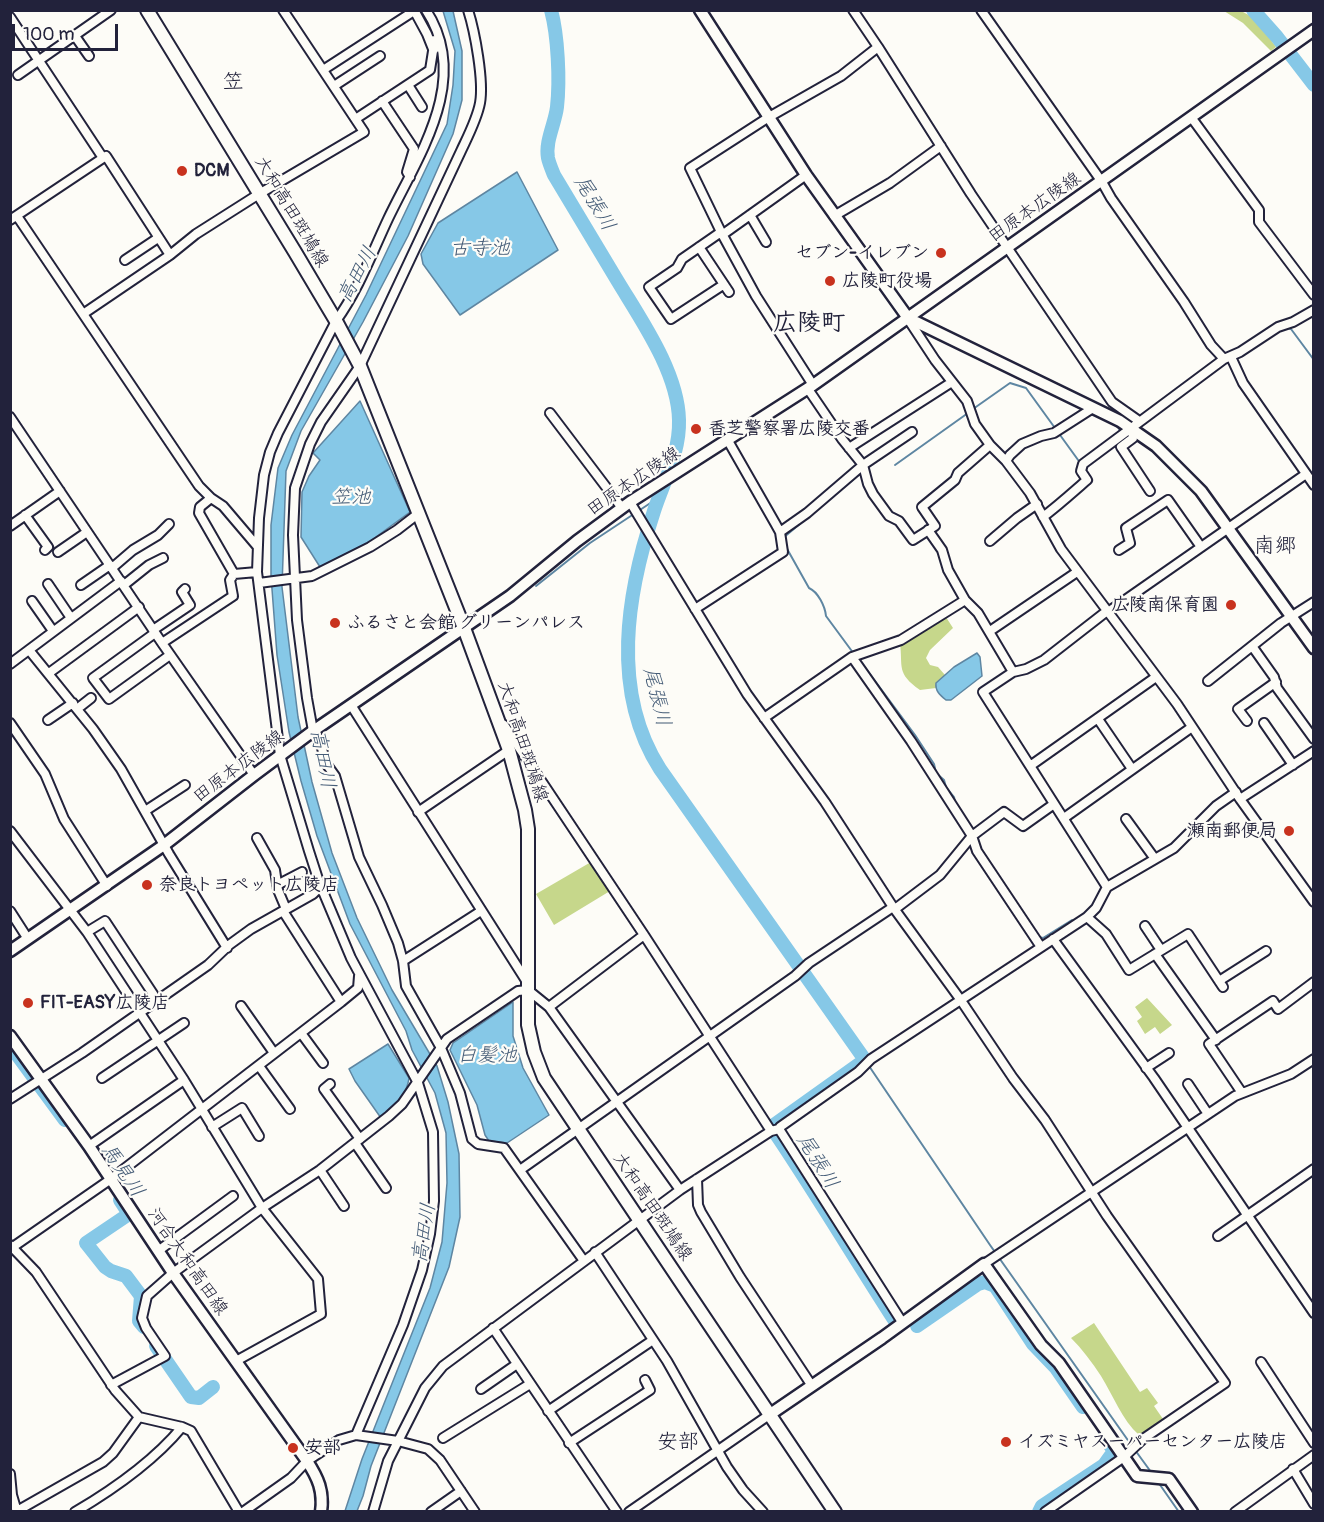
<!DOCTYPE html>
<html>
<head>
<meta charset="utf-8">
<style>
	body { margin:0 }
	#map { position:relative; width:1324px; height:1522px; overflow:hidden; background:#fdfcf7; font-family:Pangolin,sans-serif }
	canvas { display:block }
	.frame { position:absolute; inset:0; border:12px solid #22223b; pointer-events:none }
	.scale { position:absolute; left:12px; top:24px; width:106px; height:27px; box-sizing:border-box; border:3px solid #22223b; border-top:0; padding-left:8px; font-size:18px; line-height:21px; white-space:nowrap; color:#22223b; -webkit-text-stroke:4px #fdfcf7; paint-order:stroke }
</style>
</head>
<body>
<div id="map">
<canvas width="1324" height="1522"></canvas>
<div class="frame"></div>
<div class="scale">100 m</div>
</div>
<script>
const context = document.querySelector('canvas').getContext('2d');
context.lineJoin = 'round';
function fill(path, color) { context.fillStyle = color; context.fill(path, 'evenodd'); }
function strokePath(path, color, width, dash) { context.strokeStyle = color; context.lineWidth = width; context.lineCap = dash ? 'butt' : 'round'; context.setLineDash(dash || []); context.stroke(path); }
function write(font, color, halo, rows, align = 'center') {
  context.font = font + ' Pangolin,"Klee One",sans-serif'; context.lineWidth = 4.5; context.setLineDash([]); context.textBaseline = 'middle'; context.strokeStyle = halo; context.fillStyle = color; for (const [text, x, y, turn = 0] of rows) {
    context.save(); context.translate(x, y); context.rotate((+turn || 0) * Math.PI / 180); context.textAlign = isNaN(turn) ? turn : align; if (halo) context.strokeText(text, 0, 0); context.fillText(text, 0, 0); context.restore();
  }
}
const green = new Path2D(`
	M 1224,11 C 1230,10 1238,9 1243,12 C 1257,18 1267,35 1276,47 L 1271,51 L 1243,23 Z
	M 944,614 L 953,628 L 930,650 L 926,658 L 930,665 L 938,667 L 945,675 L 936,683 L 936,688 L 920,690 C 896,673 903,667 900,643 Z
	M 591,862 L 610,891 L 554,925 L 536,894 Z
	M 1147,998 L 1172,1025 L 1160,1034 L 1155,1027 L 1145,1034 L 1137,1021 L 1142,1017 L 1135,1007 Z
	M 1094,1323 L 1140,1392 L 1147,1388 L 1158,1403 L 1154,1406 L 1163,1419 L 1139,1435 C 1122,1420 1113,1395 1101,1376 C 1092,1362 1082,1349 1071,1338 Z`);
const water = new Path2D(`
	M 443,11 L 453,11 L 462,51 L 462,100 L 453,134 L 408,236 L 363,322 L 301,431 L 286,471 L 282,587 L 298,717 L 312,782 L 332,853 L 357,918 L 392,990 L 437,1066 L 448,1102 L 459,1154 L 460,1217 L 449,1267 L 371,1466 L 363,1496 L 357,1511 L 345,1511 L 362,1459 L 430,1288 L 442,1242 L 447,1183 L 446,1133 L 435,1093 L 412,1050 L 406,1031 L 350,924 L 317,836 L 301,781 L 289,732 L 277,655 L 271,576 L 271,525 L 278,468 L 292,435 L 366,295 L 447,124 L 453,85 L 455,51 Z
	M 517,172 L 558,250 L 460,315 L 423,264 L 421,254 L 438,223 Z
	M 360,401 L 410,512 L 369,542 L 320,567 L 301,537 L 302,492 L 309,476 L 320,460 L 313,453 Z
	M 977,653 L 980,657 L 982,676 L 951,700 L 946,700 C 940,695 935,691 936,683 L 954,667 Z
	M 513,1002 L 513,1036 L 523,1068 L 549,1115 L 507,1143 L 489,1141 L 485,1135 L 477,1105 L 450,1050 L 453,1043 Z
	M 388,1044 L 409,1078 C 407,1094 394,1108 381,1118 L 355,1081 L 349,1069 Z`);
const stream = new Path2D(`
	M 848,10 C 885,63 917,119 953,173
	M 1285,327 L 1291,329 L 1314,360
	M 1085,368 L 1114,411 L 1132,420
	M 973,409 L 1010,383 L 1026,388 L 1081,464
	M 1149,419 L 1217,369
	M 1103,454 L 1123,439 L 1118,426
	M 895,465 L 968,413
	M 783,538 L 861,473
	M 786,547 L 809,588 C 818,592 825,606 826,616 L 854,654
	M 536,586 L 590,543 L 658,498
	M 858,658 L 915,735 L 934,764 L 936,773 L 944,780 L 946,787 L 954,797 L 956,807
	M 1039,937 L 1043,938 L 1072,920
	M 869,1066 L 990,1245 L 1132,1446
	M 1135,1450 L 1151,1472
	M 1158,1482 L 1179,1512`);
const river = new Path2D(`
	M 551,10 C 558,36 560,80 557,107 C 555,124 545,141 548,158 C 549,163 552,170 554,175 C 575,210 596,245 617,280 C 641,320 678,372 679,420 C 680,453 664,480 654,511 C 627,593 610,691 660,769 L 865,1060 L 774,1125 L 776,1134 C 817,1195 855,1259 895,1321
	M 1253,10 L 1277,37 L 1314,85
	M 10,1045 L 65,1120
	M 120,1200 L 129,1214 L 86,1243 L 105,1267 L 111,1271 L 126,1276 L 141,1296 L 139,1321 L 144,1327
	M 917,1326 L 978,1284 L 985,1282 L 995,1286 L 1033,1344 L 1056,1368 L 1083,1407
	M 156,1346 L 191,1397 L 199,1398 L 213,1387
	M 1039,1512 L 1042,1506 L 1104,1465 L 1114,1451 L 1104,1437`);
const street = new Path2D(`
	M 414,10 L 427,34 L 433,49
	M 468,10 C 475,32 484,81 480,103 C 477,119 468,136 461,151 L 360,366 L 321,422 L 310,444 L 295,488 L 293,535 L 297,620 L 307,698 L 313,731 L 322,748 L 325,762 L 335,776 L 359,857 L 382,905 L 398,943 L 403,961 L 406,986 L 441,1048 L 460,1093 L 472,1139 L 478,1144 L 504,1148 L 584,1261
	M 853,10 L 878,47 L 971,194 L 1112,402 L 1139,421
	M 981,10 L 1102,182 L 1111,198 L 1184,302 L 1211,345 L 1224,359
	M 10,17 L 103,158
	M 75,36 L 89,56
	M 323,70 L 414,11
	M 18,75 L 111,10
	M 408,85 L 422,107
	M 334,86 L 380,56
	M 382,101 L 414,149 L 407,172 L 410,177
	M 1191,117 L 1259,210 L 1259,222 L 1314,295
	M 357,118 L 430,70 L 433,51 L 436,47 L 434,40
	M 750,215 L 766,242
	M 17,216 L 199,486 L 211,498 L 223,506 L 257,546
	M 834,216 L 890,183 L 941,146
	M 10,220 L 106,156 L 170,255
	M 721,232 L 682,259 L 677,268 L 649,287 L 671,319 L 723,285
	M 722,235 L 806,175
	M 699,247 L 729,292
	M 125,260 L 158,238
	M 83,314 L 170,255 L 196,234 L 259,194 L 364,132 L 283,10
	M 908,319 L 935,360 L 967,401 L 975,424 L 990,445 L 1006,461 L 1030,493 L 1061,549 L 1177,704 L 1240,799 L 1314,902
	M 1231,357 L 1243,383 L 1314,485
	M 813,385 L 756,296 L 721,232 L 690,168 L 769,117 L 841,76 L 878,47
	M 808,389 L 842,439 L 863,465 L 868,484 L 873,494 L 889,516 L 899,521 L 913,540 L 935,526 L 922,507 L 955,480 L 958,473 L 990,445
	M 550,413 L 622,508
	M 10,417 L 162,643 L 254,775
	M 1132,428 L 1133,438 L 1121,447 L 1150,491
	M 849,448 L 952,382
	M 1006,461 L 1010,455 L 1022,444 L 1041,436 L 1054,433 L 1093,408
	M 211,498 L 200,507 L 199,513 L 234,574
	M 630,502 L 747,694 L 825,802 L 893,907 L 960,999 L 1013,1078 L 1045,1120 L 1107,1216 L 1225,1383 L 1143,1439 L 1124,1457 L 1045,1512
	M 25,515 L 48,547 L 45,550
	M 1043,517 C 1059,505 1072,493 1087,480 L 1081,471 L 1083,464 L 1224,359 L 1240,352 L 1278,327 L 1293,322 L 1314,310
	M 10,526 L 60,491
	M 928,530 L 942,550 L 948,570 L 965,600 L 978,613 L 1013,672
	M 780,532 L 807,513 L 863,465 L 912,432
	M 990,541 L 1017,518 L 1037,504
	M 1119,550 L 1130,543 L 1126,528 L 1168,500 L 1201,547
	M 58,552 L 87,532
	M 112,568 L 133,550 L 158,535 L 169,524
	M 234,574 L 257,572
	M 259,583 L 312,576 L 370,547 L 397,530 L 419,513
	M 48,584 L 71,618
	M 81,585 L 110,565
	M 124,585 L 149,565 L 163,558
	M 32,601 L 53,631
	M 695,609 L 783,552 L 780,532 L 775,523 L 727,439
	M 1108,612 L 1306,474
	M 153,630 L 190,605 L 182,592 L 185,589
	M 990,631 L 1077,572
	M 155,633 L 93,678 L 109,699 L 170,655
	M 162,643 L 233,596 L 230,580 L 234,574
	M 1252,646 L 1274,677 L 1277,688 L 1314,739
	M 29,650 L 93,729 L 121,769 L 169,854 L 227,948
	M 852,657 L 911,741 L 972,836 L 977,851 L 1041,947
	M 10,664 L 121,581
	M 49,673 L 139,607
	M 1208,681 L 1281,623 L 1314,602
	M 351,705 L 527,982
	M 77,709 L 91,698
	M 764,718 L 852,657 L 901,640 L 962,602
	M 1098,719 L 1132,769
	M 48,720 L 73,703
	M 1247,721 L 1238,709 L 1276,682
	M 10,723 L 45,774 L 64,819 L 107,886
	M 1264,723 L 1293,765
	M 504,725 L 644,935 L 771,1131
	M 1030,766 L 1156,677
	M 1240,799 L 1314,751
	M 145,811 L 185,785
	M 418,812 L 509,750
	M 1064,818 L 1192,727
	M 1126,819 L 1155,859
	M 10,831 L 87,932 L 184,1080 L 262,1208 L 318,1279 L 321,1314 L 236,1361
	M 257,838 L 275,870 L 278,890 L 286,909
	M 277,885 L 302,872
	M 1107,887 L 983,692 L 1013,672 L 1026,669 L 1044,660 L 1107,611
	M 895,909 L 940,875 L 972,836 L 1004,812 L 1023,826 L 1054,804
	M 10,911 L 28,939
	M 283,911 L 341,1002
	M 1087,917 L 1106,934 L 1129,970 L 1188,934 L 1223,987
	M 1145,926 L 1161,950
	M 87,932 L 105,921 L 157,1000
	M 1053,939 L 1154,1078 L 1314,1313
	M 1155,954 L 1216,1040
	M 403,961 L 481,911
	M 1219,981 L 1266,951
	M 241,1006 L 274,1053
	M 549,1007 L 644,935
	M 301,1033 L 323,1063
	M 259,1066 L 290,1109
	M 1146,1068 L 1169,1053
	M 102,1078 L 184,1023
	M 330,1084 L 324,1089 L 360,1139
	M 1188,1084 L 1208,1114
	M 1242,1093 L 1209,1044 L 1273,1001 L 1278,1009 L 1314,982
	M 10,1099 L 82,1053 L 208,965 L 229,945 L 251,929 L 313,894 L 318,889 L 319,882
	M 212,1127 L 242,1108 L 259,1136
	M 779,1129 L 902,1322
	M 355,1143 L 386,1188
	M 89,1146 L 184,1080
	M 320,1170 L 344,1206
	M 520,1170 L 795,976 L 809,963 L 893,907
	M 697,1179 L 698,1205 L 701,1212 L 740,1277 L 812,1386
	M 1218,1236 L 1314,1169
	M 10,1245 L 36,1272 L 115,1390 L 139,1417 L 182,1427 L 191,1431 L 239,1512
	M 10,1249 L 111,1179 L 341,1002 L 358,988 L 359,976
	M 158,1251 L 233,1196
	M 595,1252 L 667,1361 L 727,1467 L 743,1490 L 763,1512
	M 984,1264 L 1235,1096 L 1291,1074 L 1314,1059
	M 493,1328 L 617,1512
	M 1261,1362 L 1314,1443
	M 111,1385 L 165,1356 L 146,1328 L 142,1318 L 147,1296 L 173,1273 L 262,1208 L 320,1170 L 389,1116 L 402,1104 L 447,1039 L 518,991 L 528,990 L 549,1007 L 680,1190
	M 481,1389 L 517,1364
	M 548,1411 L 653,1340
	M 356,1435 L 403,1325 L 422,1270 L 430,1234 L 434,1201 L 433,1132 L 418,1083 L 351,958 L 319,882 L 309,851 L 280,755 L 257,572 L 259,518 L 264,475 L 270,452 L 278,433 L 336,321 C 358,291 372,253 388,219 C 418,156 472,80 426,10
	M 443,1438 L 530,1384
	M 569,1443 L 650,1390 L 645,1380
	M 1293,1469 L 1314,1504
	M 10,1474 L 12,1495 L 17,1512
	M 17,1511 L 103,1462 L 113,1453 L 139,1417
	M 75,1512 C 114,1489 153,1462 182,1427
	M 243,1512 L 291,1478 L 307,1461 L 339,1440 L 356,1435 L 398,1441 L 428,1449 L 440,1460 L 475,1512
	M 373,1512 L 388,1461 L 425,1388 L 443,1366 L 680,1190 L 771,1131 L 779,1129 L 780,1127 L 858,1072 L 871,1059 L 1087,917 L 1096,908 L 1107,887 L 1174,848 L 1216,806 L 1236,792
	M 431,1512 L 461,1491
	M 629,1512 L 769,1415
	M 1235,1512 L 1314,1455`);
const secondary = new Path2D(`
	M 700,10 L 806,175 L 908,318 L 1120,421 L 1156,446 L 1201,491 L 1314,648
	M 10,951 L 164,845 L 254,775 L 313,731 L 510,596 L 577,541 L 630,502 L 813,385 L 1314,30
	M 10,1036 L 89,1146 L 173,1273 L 307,1461 C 318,1478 324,1491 321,1512
	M 769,1415 L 882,1338 L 984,1264 L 1041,1345 L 1059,1363 L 1137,1476 L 1169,1479 L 1192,1512`);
const primary = new Path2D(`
	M 147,10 L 295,252 L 336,321 L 360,366 L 464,628 L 509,750 L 525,810 L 528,829 L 528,1025 L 534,1052 L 544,1078 L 835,1512`);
const markers = [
	[182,171,6,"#c8321e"],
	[941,253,6,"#c8321e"],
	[830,281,6,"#c8321e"],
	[696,429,6,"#c8321e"],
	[1231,605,6,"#c8321e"],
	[335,623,6,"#c8321e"],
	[1289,831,6,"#c8321e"],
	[147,885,6,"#c8321e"],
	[28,1003,6,"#c8321e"],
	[1006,1442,6,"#c8321e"],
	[293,1448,6,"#c8321e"]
];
const poiNames = [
	["DCM",194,171],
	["セブン-イレブン",929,253,"right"],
	["広陵町役場",842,281],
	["香芝警察署広陵交番",708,429],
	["広陵南保育園",1219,605,"right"],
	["ふるさと会館 グリーンパレス",347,623],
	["瀬南郵便局",1277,831,"right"],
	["奈良トヨペット広陵店",159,885],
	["FIT-EASY広陵店",40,1003],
	["イズミヤスーパーセンター広陵店",1018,1442],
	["安部",305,1448]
];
const streetNames = [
	["田原本広陵線",1035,208,-35],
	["大和高田斑鳩線",291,212,59],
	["田原本広陵線",634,482,-34],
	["大和高田斑鳩線",522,742,72],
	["田原本広陵線",239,767,-37],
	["大和高田斑鳩線",652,1207,56],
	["河合大和高田線",187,1262,55]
];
const waterNames = [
	["尾張川",594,204,59],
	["古寺池",480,249],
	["高田川",358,275,-62],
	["笠池",351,498],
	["尾張川",656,697,76],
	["高田川",322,759,79],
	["白髪池",487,1056],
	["尾張川",817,1162,58],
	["馬見川",122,1171,56],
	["高田川",425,1233,-81]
];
const quarterNames = [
	["笠",233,83],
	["南郷",1275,547],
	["安部",678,1443]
];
const districtNames = [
	["広陵町",809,324]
];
fill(green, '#c6d78b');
fill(water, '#86c8e7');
strokePath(water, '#5e86a2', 1.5);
strokePath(stream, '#5e86a2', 2);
strokePath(river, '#86c8e7', 14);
strokePath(street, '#22223b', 12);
strokePath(secondary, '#22223b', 15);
strokePath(primary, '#22223b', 16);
strokePath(street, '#fdfcf7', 8);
strokePath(secondary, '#fdfcf7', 10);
strokePath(primary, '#fdfcf7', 12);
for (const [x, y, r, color] of markers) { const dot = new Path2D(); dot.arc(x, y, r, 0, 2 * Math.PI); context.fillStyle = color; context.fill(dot); strokePath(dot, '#fdfcf7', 2); }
write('bold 18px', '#22223b', '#fdfcf7', poiNames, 'left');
write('18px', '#22223b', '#fdfcf7', streetNames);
write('italic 20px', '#455c77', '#fdfcf7', waterNames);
write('21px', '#22223b', '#fdfcf7', quarterNames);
write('bold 24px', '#22223b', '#fdfcf7', districtNames);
</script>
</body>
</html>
